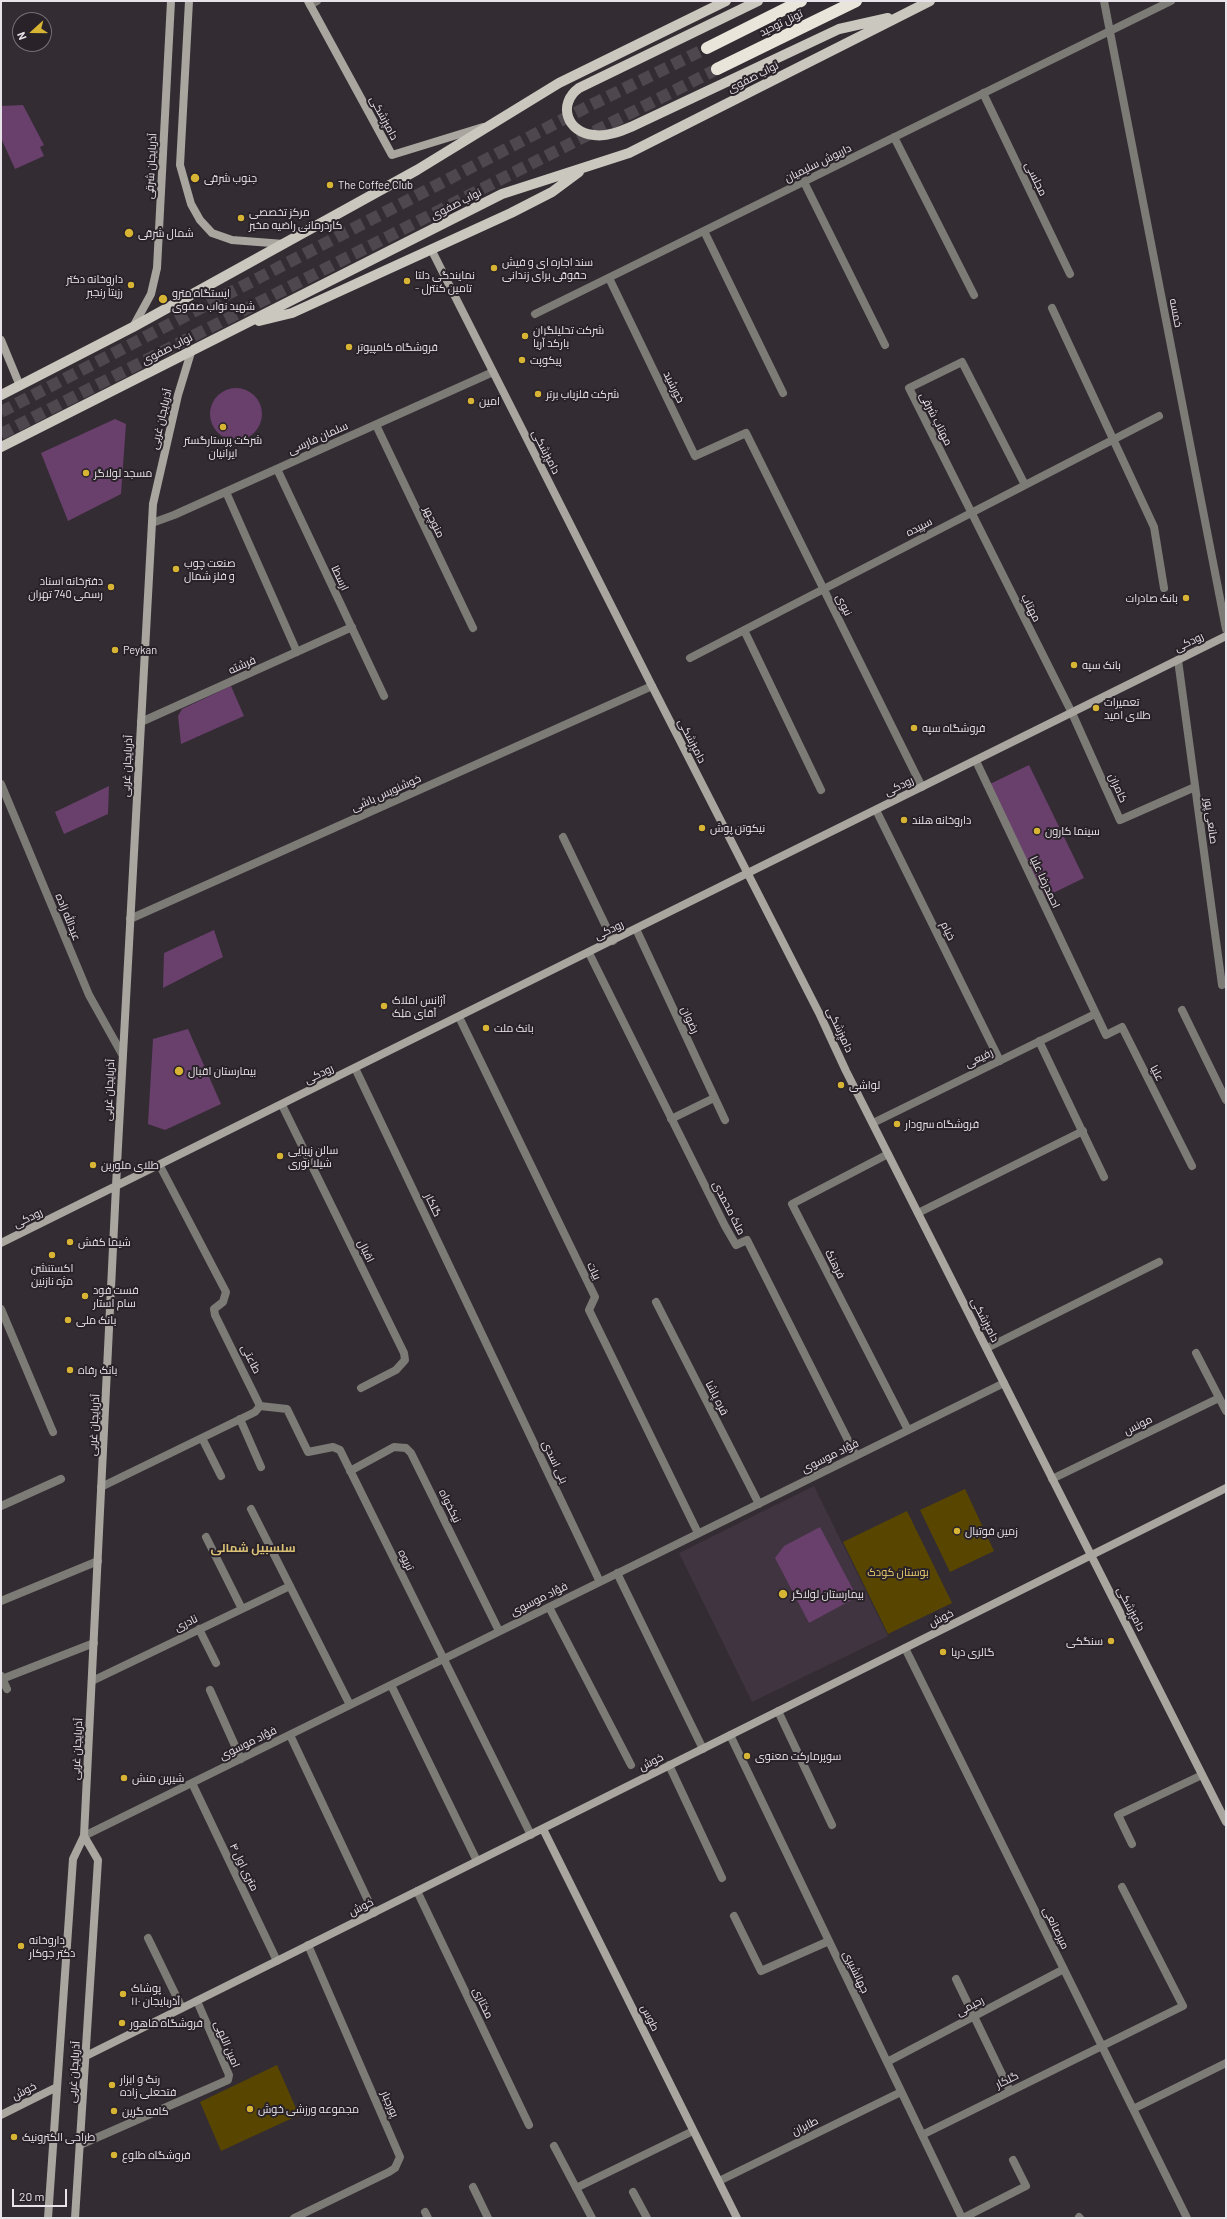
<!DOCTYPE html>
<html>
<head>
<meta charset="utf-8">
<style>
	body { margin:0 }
	#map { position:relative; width:1227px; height:2219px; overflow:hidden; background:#332c33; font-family:Barlow,sans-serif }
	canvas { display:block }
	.frame { position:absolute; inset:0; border:2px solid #e8e3e8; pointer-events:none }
	.north { position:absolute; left:12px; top:12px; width:40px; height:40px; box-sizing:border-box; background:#292229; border:1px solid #756f75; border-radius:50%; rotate:249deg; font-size:11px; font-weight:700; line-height:16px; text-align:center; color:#e8e3e8 }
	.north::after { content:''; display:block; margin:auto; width:14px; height:18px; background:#d8b434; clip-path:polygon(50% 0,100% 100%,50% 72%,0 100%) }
	.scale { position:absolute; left:12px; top:2189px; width:55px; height:18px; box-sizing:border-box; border:2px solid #e8e3e8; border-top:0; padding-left:5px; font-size:12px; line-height:14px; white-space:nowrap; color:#e8e3e8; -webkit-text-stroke:3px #292229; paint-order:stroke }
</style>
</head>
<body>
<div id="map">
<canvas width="1227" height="2219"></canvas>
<div class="frame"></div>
<div class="north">N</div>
<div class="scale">20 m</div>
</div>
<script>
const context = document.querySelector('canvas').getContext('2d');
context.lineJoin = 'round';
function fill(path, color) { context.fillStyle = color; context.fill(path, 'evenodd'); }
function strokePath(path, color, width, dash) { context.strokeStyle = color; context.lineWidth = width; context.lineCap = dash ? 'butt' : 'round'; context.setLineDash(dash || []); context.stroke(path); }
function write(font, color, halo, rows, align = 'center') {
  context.font = font + ' Barlow,Cairo,sans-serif'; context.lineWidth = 4; context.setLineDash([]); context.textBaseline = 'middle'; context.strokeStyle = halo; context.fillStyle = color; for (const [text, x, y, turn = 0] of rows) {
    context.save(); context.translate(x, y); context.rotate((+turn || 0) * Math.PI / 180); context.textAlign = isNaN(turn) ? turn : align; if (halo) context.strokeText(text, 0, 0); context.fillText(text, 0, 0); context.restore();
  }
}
const built = new Path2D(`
	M 814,1486 L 888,1636 L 752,1702 L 679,1553 Z`);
const green = new Path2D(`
	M 965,1489 L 994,1551 L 950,1572 L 920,1510 Z
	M 907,1511 L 952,1603 L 888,1634 L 843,1542 Z
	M 277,2065 L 299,2115 L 221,2151 L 200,2102 Z`);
const building = new Path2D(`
	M 23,105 L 44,145 L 40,147 L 44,156 L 15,169 L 1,138 L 1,106 Z
	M210 414a26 26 0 1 1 52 0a26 26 0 1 1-52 0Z
	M 115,419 L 126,424 L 121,494 L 68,521 L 41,453 Z
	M 231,686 L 244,716 L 181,744 L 178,716 L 182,709 Z
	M 1029,765 L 1084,878 L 1045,897 L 990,784 Z
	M 109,786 L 108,814 L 64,834 L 55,812 Z
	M 214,930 L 223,957 L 163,988 L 164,953 Z
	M 188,1029 L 221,1104 L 165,1130 L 148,1124 L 153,1039 Z
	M 820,1527 L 857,1597 L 809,1623 L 775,1558 L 784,1546 Z`);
const highwayTunnel = new Path2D(`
	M 1,412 L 587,107 L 707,48
	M 1,434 L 717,69`);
const street = new Path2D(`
	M 1104,1 L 1226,629
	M 310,5 L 317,1
	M 983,93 L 1070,274
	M 894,137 L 974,295
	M 804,182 L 885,345
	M 704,231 L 783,393
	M 609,278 L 695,456 L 746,433 L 922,787
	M 1052,308 L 1154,527 L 1164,588
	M 535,314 L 1171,1
	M 376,425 L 473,628
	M 277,469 L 384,696
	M 1025,485 L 962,362 L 909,388 L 1072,713 L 1120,820 L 1195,787
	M 226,492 L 297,652
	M 152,523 L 174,515 L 493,372
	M 744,630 L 821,790
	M 690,658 L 1159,416
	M 1178,660 L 1222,985
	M 141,722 L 352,627
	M 976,761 L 1106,1035 L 1122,1027 L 1192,1166
	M 1,784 L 89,995 L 122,1054
	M 876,810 L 1000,1061
	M 563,837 L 613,941
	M 130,919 L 652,686
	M 636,929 L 725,1120
	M 589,953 L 725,1226 L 736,1245 L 747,1240 L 856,1456
	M 1182,1010 L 1226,1100
	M 459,1017 L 595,1297 L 589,1310 L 698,1533
	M 1039,1041 L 1104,1177
	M 355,1068 L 600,1582
	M 282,1105 L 404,1353 L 405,1360 L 396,1370 L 361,1388
	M 671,1119 L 714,1098
	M 873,1123 L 1095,1014
	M 888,1154 L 792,1204 L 908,1430
	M 160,1166 L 226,1292 L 223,1302 L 214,1309 L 215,1315 L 260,1406
	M 918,1213 L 1083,1131
	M 656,1302 L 759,1504
	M 1,1309 L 53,1432
	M 987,1348 L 1159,1262
	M 1196,1353 L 1226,1411
	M 260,1406 L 287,1409 L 308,1452 L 333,1447 L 340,1450 L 531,1835
	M 240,1419 L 261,1467
	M 202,1438 L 221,1476
	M 350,1471 L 394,1447 L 406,1448 L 411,1453 L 499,1631
	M 1052,1479 L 1219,1398
	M 101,1487 L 255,1412 L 260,1406
	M 1,1506 L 61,1479
	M 251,1509 L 350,1705
	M 206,1537 L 242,1609
	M 617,1573 L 703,1749
	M 1,1601 L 98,1561
	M 549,1607 L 631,1765
	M 199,1629 L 216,1663
	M 905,1648 L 1187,2218
	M 1,1676 L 7,1689
	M 2,1679 L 94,1643
	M 92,1681 L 290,1586
	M 391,1685 L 477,1861
	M 210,1690 L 241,1759
	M 778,1711 L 832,1825
	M 290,1735 L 374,1913
	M 730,1735 L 962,2218
	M 669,1765 L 722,1878
	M 192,1783 L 277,1961
	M 84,1836 L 1004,1383
	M 1132,1844 L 1118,1815 L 1202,1775
	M 417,1891 L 529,2125
	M 734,1916 L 761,1971 L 829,1941
	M 148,1938 L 182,2008
	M 956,1979 L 1010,2091
	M 887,2062 L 1064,1969
	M 1133,2109 L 1226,2063
	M 922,2135 L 1183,2006 L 1122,1887
	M 80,2145 L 228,2080 L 229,2075 L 197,2001
	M 554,2146 L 592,2218
	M 719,2181 L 901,2092
	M 473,2187 L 488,2218
	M 576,2188 L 693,2131
	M 633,2192 L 647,2218
	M 425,2212 L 428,2218
	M 1079,2217 L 1080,2218
	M 294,2218 L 389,2172 L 395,2168 L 400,2157 L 308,1945
	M 963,2218 L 1026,2186 L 1013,2160`);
const secondary = new Path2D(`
	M 189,1 L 180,165 L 191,204 L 200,220 L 212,233 L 232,240 L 284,244
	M 308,1 L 392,155 L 483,127
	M 431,249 L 652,686 L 820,1015 L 846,1071 L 1226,1822
	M 133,327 L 151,294 L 157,268 L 171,1
	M 1,340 L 20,386
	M 1,1243 L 1226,636
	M 543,1829 L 737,2218
	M 86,2056 L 1226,1488
	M 1,2115 L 57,2087
	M 48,2218 L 73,1859 L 84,1836 L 118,1146 L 153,504 L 178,395 L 192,349
	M 75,2218 L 98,1860 L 84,1836`);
const primary = new Path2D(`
	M 758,1 L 579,88 C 557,104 567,133 594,135 C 607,137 621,131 633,126 L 839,29 L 888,18
	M 259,321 L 292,313 L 511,213 L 552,192 L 579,172
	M 1,395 L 133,327 L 417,170 L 559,83 L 726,1
	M 1,447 L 502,194 L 629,153 L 930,1`);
const highway = new Path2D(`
	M 707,48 L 801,1
	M 717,69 L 856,1`);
const markers = [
	[195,178,5,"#d8b434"],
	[330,185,4,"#d8b434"],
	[241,218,4,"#d8b434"],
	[129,233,5,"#d8b434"],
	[494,268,4,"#d8b434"],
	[407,281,4,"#d8b434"],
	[131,285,4,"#d8b434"],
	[163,299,5,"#d8b434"],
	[525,336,4,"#d8b434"],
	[349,347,4,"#d8b434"],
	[522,360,4,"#d8b434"],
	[538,394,4,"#d8b434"],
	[471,401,4,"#d8b434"],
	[223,427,4,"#d8b434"],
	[86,473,4,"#d8b434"],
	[176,569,4,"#d8b434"],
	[111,587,4,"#d8b434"],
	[1186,598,4,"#d8b434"],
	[115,650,4,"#d8b434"],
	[1074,665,4,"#d8b434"],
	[1096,708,4,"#d8b434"],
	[914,728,4,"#d8b434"],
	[904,820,4,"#d8b434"],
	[702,828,4,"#d8b434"],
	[1037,831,4,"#d8b434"],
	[384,1006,4,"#d8b434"],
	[486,1028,4,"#d8b434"],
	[179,1071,5,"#d8b434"],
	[841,1085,4,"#d8b434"],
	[897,1124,4,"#d8b434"],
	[280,1156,4,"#d8b434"],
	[93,1165,4,"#d8b434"],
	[70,1242,4,"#d8b434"],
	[52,1255,4,"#d8b434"],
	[85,1296,4,"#d8b434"],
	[68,1320,4,"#d8b434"],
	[70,1370,4,"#d8b434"],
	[957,1531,4,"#d8b434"],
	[783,1594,5,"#d8b434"],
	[1111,1641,4,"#d8b434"],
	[943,1652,4,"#d8b434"],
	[747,1756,4,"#d8b434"],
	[124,1778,4,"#d8b434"],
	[21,1946,4,"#d8b434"],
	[123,1994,4,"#d8b434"],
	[122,2023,4,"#d8b434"],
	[112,2085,4,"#d8b434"],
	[250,2109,4,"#d8b434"],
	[114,2111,4,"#d8b434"],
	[14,2137,4,"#d8b434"],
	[114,2155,4,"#d8b434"]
];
const streetNames = [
	["تونل توحید",781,23,-26],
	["نواب صفوی",753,77,-27],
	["دامپزشکی",384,118,62],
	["داریوش سلیمیان",818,163,-26],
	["آذربایجان شرقی",151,166,-87],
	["مجلسی",1036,179,64],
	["نواب صفوی",456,204,-27],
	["خمسه",1176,313,79],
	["نواب صفوی",167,349,-27],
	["خورشید",674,387,64],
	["آذربایجان غربی",161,419,-77],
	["مهتاب شرقی",936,419,63],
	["سلمان فارسی",318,438,-24],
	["دامپزشکی",546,452,63],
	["منوچهر",434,522,64],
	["سپیده",919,527,-27],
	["ارسطا",340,578,65],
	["نبوی",844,605,64],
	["مهتاب",1031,608,63],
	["رودکی",1189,642,-26],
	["فرشته",242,665,-24],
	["دامپزشکی",692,741,63],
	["آذربایجان غربی",127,766,-87],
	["رودکی",899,786,-26],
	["کامران",1118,788,66],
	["خوشنویس باشی",386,793,-24],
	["صانعی پور",1211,821,82],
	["احمدرضا علیا",1045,882,65],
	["عبدالله زاده",68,917,68],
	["رودکی",609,930,-26],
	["خیام",948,931,64],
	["رضوان",690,1020,65],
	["دامپزشکی",840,1030,65],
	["رفیعی",979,1058,-26],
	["علیا",1157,1073,63],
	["رودکی",319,1074,-26],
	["آذربایجان غربی",109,1090,-87],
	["گلکار",433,1205,65],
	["ملک محمدی",729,1208,63],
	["رودکی",28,1218,-26],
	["اقبال",366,1251,64],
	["فرهنگ",835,1264,63],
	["بیات",594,1271,64],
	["دامپزشکی",985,1320,63],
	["طاعتی",251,1359,63],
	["قره پاشا",717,1398,63],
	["آذربایجان غربی",94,1425,-87],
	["مونس",1138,1425,-26],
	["فؤاد موسوی",830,1456,-26],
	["بنی اسدی",555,1462,65],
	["نیکخواه",450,1506,64],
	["تریوه",406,1560,64],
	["فؤاد موسوی",539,1599,-26],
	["دامپزشکی",1131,1609,63],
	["خوش",941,1618,-26],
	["نادری",186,1623,-26],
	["فؤاد موسوی",248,1743,-26],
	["آذربایجان غربی",77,1749,-87],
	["خوش",651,1762,-27],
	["۴ متری اول",244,1867,64],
	["خوش",361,1907,-26],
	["میرصانعی",1056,1928,64],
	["جهانشیری",856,1972,64],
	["مختاری",483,2003,65],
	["رحیمی",970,2006,-28],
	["طوس",650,2018,64],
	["امین اللهی",227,2044,67],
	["آذربایجان غربی",74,2072,-86],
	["گلکار",1007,2080,-26],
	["خوش",24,2091,-27],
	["پورجبار",390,2104,66],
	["طابران",805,2126,-26]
];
const poiNames = [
	["جنوب شرقی",204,178],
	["The Coffee Club",338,185],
	["مرکز تخصصی",249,212],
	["کاردرمانی راضیه مخبر",249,225],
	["شمال شرقی",138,233],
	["سند اجاره ای و فیش",502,262],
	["حقوقی برای زندانی",502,275],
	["نمایندگی دلتا",415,275],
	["- تامین کنترل",415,288],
	["داروخانه دکتر",123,279,"right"],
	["رزیتا رنجبر",123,292,"right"],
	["ایستگاه مترو",172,293],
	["شهید نواب صفوی",172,306],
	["شرکت تحلیلگران",533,330],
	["بارکد آریا",533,343],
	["فروشگاه کامپیوتر",357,347],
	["پیکوپت",530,360],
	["شرکت فلزیاب برتر",546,394],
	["امین",479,401],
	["شرکت پرستارگستر",223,440,"center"],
	["ایرانیان",223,453,"center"],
	["مسجد لولاگر",94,473],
	["صنعت چوب",184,563],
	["و فلز شمال",184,576],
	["دفترخانه اسناد",103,581,"right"],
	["رسمی 740 تهران",103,594,"right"],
	["بانک صادرات",1178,598,"right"],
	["Peykan",123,650],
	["بانک سپه",1082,665],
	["تعمیرات",1104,702],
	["طلای امید",1104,715],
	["فروشگاه سپه",922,728],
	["داروخانه هلند",912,820],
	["نیکوتن پوش",710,828],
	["سینما کارون",1045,831],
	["آژانس املاک",392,1000],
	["آقای ملِک",392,1013],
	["بانک ملت",494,1028],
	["بیمارستان اقبال",188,1071],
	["لواشی",849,1085],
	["فروشگاه سرودار",905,1124],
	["سالن زیبایی",288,1150],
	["شیلا نوری",288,1163],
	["طلای ملورین",101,1165],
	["شیما کفش",78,1242],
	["اکستنشن",52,1268,"center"],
	["مژه نازنین",52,1281,"center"],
	["فست فود",93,1290],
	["سام استار",93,1303],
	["بانک ملی",76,1320],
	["بانک رفاه",78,1370],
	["زمین فوتبال",965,1531],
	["بیمارستان لولاگر",792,1594],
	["سنگکی",1103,1641,"right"],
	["گالری دریا",951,1652],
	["سوپرمارکت معنوی",755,1756],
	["شیرین منش",132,1778],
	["داروخانه",29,1940],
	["دکتر جوکار",29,1953],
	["پوشاک",131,1988],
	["آذربایجان ۱۱۰",131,2001],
	["فروشگاه ماهور",130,2023],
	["رنگ و ابزار",120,2079],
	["فتحعلی زاده",120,2092],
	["مجموعه ورزشی خوش",258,2109],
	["کافه گرین",122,2111],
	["طراحی الکترونیک",22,2137],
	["فروشگاه طلوع",122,2155]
];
const parkNames = [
	["بوستان کودک",898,1572]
];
const neighbourhoodNames = [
	["سلسبیل شمالی",253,1548]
];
fill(built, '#3f343f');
fill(green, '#584600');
fill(building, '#693f6c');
strokePath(highwayTunnel, '#4e474e', 12, [12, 6]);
strokePath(street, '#7c7b76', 8);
strokePath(secondary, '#a8a69f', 8);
strokePath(primary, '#cac7be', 10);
strokePath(highway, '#e9e5db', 12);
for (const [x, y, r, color] of markers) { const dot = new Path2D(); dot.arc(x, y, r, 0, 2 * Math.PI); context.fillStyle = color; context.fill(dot); strokePath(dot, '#292229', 1.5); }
write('11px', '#e8e3e8', '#292229', streetNames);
write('11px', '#e8e3e8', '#292229', poiNames, 'left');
write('11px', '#ebcd6f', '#292229', parkNames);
write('bold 12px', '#dac175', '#292229', neighbourhoodNames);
</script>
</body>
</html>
